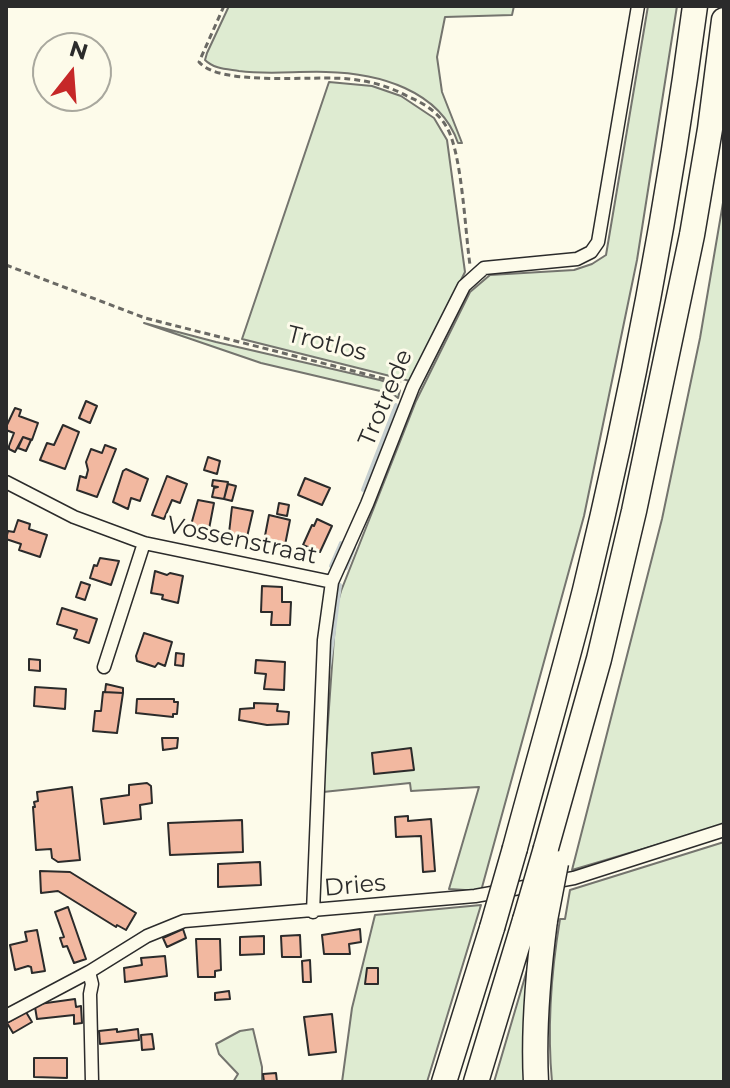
<!DOCTYPE html>
<html>
<head>
<meta charset="utf-8">
<style>
	body { margin:0 }
	#map { position:relative; width:730px; height:1088px; overflow:hidden; background:#fdfbea; font-family:Montserrat,sans-serif }
	canvas { display:block }
	.frame { position:absolute; inset:0; border:8px solid #2b2b2b; pointer-events:none }
	.north { position:absolute; left:32px; top:32px; width:80px; height:80px; box-sizing:border-box; background:#fdfbea; border:2px solid #a9a89e; border-radius:50%; rotate:17deg; font-size:22px; font-weight:700; line-height:32px; text-align:center; color:#2b2b2b }
	.north::after { content:''; display:block; margin:auto; width:28px; height:36px; background:#c62828; clip-path:polygon(50% 0,100% 100%,50% 72%,0 100%) }
</style>
</head>
<body>
<div id="map">
<canvas width="730" height="1088"></canvas>
<div class="frame"></div>
<div class="north">N</div>
</div>
<script>
const context = document.querySelector('canvas').getContext('2d');
context.lineJoin = 'round';
function fill(path, color) { context.fillStyle = color; context.fill(path, 'evenodd'); }
function strokePath(path, color, width, dash) { context.strokeStyle = color; context.lineWidth = width; context.lineCap = dash ? 'butt' : 'round'; context.setLineDash(dash || []); context.stroke(path); }
function write(font, color, halo, rows, align = 'center') {
  context.font = font + ' Montserrat,sans-serif'; context.lineWidth = 6; context.setLineDash([]); context.textBaseline = 'middle'; context.strokeStyle = halo; context.fillStyle = color; for (const [text, x, y, turn = 0] of rows) {
    context.save(); context.translate(x, y); context.rotate((+turn || 0) * Math.PI / 180); context.textAlign = isNaN(turn) ? turn : align; if (halo) context.strokeText(text, 0, 0); context.fillText(text, 0, 0); context.restore();
  }
}
const green = new Path2D(`
	M 229,6 L 514,6 L 512,15 L 445,17 L 437,57 L 442,92 L 462,143 L 458,143 C 440,90 378,73 326,72 C 297,71 268,75 239,71 C 227,69 214,69 205,60 L 207,53 Z
	M 648,6 L 677,6 L 637,260 L 584,516 L 481,891 L 449,889 L 479,787 L 411,791 L 410,783 L 323,792 L 336,609 L 341,591 L 416,401 L 470,292 L 490,275 L 574,270 L 592,264 L 606,255 Z
	M 329,82 L 372,86 L 401,96 L 434,118 L 447,140 L 465,272 L 410,381 L 242,339 Z
	M 724,197 L 724,825 L 572,870 L 662,519 L 700,338 Z
	M 144,323 L 216,342 L 380,380 L 395,385 L 400,390 L 398,398 L 393,394 L 261,363 Z
	M 724,842 L 724,1082 L 552,1082 C 547,1028 551,973 560,919 L 565,919 L 570,890 Z
	M 481,905 L 427,1082 L 342,1082 L 352,1008 L 375,915 Z
	M 530,960 L 527,1082 L 494,1082 Z
	M 253,1029 L 262,1067 L 262,1082 L 233,1082 L 238,1074 L 219,1054 L 216,1044 L 240,1031 Z`);
const stream = new Path2D(`
	M 363,490 L 396,405
	M 331,566 L 341,543
	M 346,568 L 354,548
	M 329,668 L 340,585`);
const building = new Path2D(`
	M 86,401 L 97,406 L 90,423 L 79,418 Z
	M 15,408 L 21,410 L 19,416 L 38,423 L 32,440 L 23,437 L 15,452 L 9,449 L 9,446 L 14,433 L 6,430 L 6,427 Z
	M 63,425 L 79,432 L 65,469 L 40,460 L 47,443 L 54,445 Z
	M 23,437 L 31,440 L 26,451 L 18,448 Z
	M 105,445 L 116,449 L 97,497 L 77,490 L 80,476 L 86,478 L 88,470 L 86,462 L 91,449 L 102,453 Z
	M 208,457 L 220,461 L 217,474 L 204,470 Z
	M 126,469 L 148,479 L 140,501 L 131,498 L 128,509 L 113,502 L 123,471 Z
	M 167,476 L 187,484 L 180,503 L 172,500 L 164,519 L 152,515 Z
	M 305,478 L 330,488 L 322,505 L 298,495 Z
	M 213,480 L 228,482 L 224,499 L 212,497 L 214,488 L 218,487 L 212,486 Z
	M 228,484 L 236,486 L 232,501 L 224,499 Z
	M 198,500 L 214,503 L 209,529 L 191,525 Z
	M 279,503 L 289,505 L 287,516 L 277,514 Z
	M 232,507 L 253,511 L 247,537 L 229,533 Z
	M 269,515 L 290,520 L 285,545 L 264,541 Z
	M 317,519 L 332,526 L 320,552 L 303,545 L 312,525 L 314,526 Z
	M 18,520 L 30,524 L 29,529 L 47,535 L 40,557 L 19,550 L 21,544 L 6,539 L 8,531 L 14,532 Z
	M 100,558 L 119,561 L 111,585 L 90,578 L 94,565 L 97,566 Z
	M 155,571 L 167,575 L 170,573 L 183,576 L 178,603 L 162,599 L 163,595 L 151,593 Z
	M 81,582 L 90,585 L 85,600 L 76,597 Z
	M 262,586 L 282,587 L 282,602 L 291,602 L 290,625 L 271,625 L 272,612 L 261,612 Z
	M 62,608 L 97,619 L 89,643 L 74,638 L 77,630 L 57,624 Z
	M 144,633 L 172,642 L 165,666 L 158,663 L 155,667 L 137,661 L 136,656 Z
	M 176,653 L 184,654 L 183,666 L 175,665 Z
	M 29,659 L 40,660 L 40,671 L 29,670 Z
	M 256,660 L 285,662 L 284,690 L 264,689 L 266,674 L 255,673 Z
	M 106,684 L 123,688 L 123,693 L 105,692 Z
	M 35,687 L 66,689 L 65,709 L 34,706 Z
	M 103,692 L 123,693 L 117,733 L 93,731 L 95,711 L 101,711 Z
	M 137,699 L 174,699 L 174,702 L 178,702 L 177,714 L 173,714 L 173,717 L 136,713 Z
	M 254,703 L 278,704 L 277,711 L 289,712 L 288,724 L 267,725 L 239,720 L 240,709 L 254,708 Z
	M 162,738 L 178,738 L 177,748 L 163,750 Z
	M 411,748 L 414,770 L 374,774 L 372,753 Z
	M 147,783 L 151,786 L 152,803 L 140,805 L 141,819 L 104,824 L 101,799 L 129,795 L 129,785 Z
	M 72,787 L 80,860 L 58,862 L 52,858 L 51,849 L 36,850 L 33,807 L 35,807 L 34,802 L 38,801 L 37,792 Z
	M 408,816 L 408,821 L 431,819 L 435,871 L 423,872 L 421,836 L 396,837 L 395,817 Z
	M 242,820 L 243,852 L 170,855 L 168,823 Z
	M 260,862 L 261,885 L 218,887 L 218,864 Z
	M 40,871 L 70,872 L 136,913 L 126,930 L 117,925 L 116,927 L 58,891 L 41,893 Z
	M 68,907 L 86,959 L 74,963 L 67,946 L 63,947 L 60,938 L 64,937 L 55,912 Z
	M 183,929 L 186,938 L 167,947 L 163,938 Z
	M 360,929 L 361,942 L 349,944 L 350,954 L 324,954 L 322,935 Z
	M 37,930 L 45,971 L 32,973 L 31,967 L 28,966 L 15,970 L 10,945 L 27,941 L 25,932 Z
	M 300,935 L 301,957 L 282,957 L 281,936 Z
	M 264,936 L 264,954 L 240,955 L 240,937 Z
	M 196,939 L 220,939 L 221,970 L 215,971 L 215,977 L 198,977 Z
	M 165,956 L 167,976 L 125,982 L 124,968 L 142,965 L 141,958 Z
	M 310,960 L 311,982 L 303,982 L 302,961 Z
	M 367,968 L 378,968 L 378,984 L 365,984 Z
	M 229,991 L 230,999 L 215,1000 L 215,993 Z
	M 75,999 L 76,1007 L 81,1006 L 82,1023 L 74,1024 L 74,1015 L 37,1019 L 35,1007 L 39,1004 Z
	M 26,1012 L 32,1022 L 13,1033 L 7,1023 Z
	M 332,1014 L 336,1052 L 309,1055 L 304,1017 Z
	M 117,1029 L 117,1032 L 138,1029 L 139,1040 L 100,1044 L 99,1031 Z
	M 152,1034 L 154,1049 L 142,1050 L 141,1035 Z
	M 34,1058 L 67,1058 L 67,1078 L 34,1077 Z
	M 276,1073 L 277,1082 L 264,1082 L 263,1074 Z`);
const path = new Path2D(`
	M 224,6 L 199,62 C 220,87 315,75 349,79 C 370,81 388,86 407,96 C 423,103 437,111 446,126 C 462,151 465,231 470,265
	M 6,265 L 145,318 L 401,383`);
const street = new Path2D(`
	M 6,482 L 74,517 L 144,543 L 332,582
	M 104,667 L 144,543
	M 313,912 L 324,640 L 332,582 L 367,504 L 413,387 L 464,286 L 484,268 L 577,259 L 591,252 L 598,242 L 638,6
	M 89,972 L 92,984 L 90,994 L 92,1082
	M 6,1016 L 89,972 L 147,936 L 184,921 L 475,896 L 574,878 L 724,830`);
const highway = new Path2D(`
	M 515,848 C 538,762 563,677 585,590 C 632,398 669,203 695,6
	M 546,848 L 599,659 L 634,511 L 692,235 L 710,129 L 724,20
	M 444,1082 L 492,928
	M 476,1082 L 525,920
	M 536,1082 C 533,1027 538,974 545,920`);
const highwayBridge = new Path2D(`
	M 525,920 L 546,848
	M 545,920 L 556,863
	M 492,928 L 515,848`);
const streetNames = [
	["Trotlos",327,344,14],
	["Trotrede",386,398,-67],
	["Vossenstraat",242,541,12],
	["Dries",355,886,-5]
];
fill(green, '#deebd1');
strokePath(green, '#74746e', 2);
strokePath(stream, '#c7d0d0', 4);
fill(building, '#f2b8a0');
strokePath(building, '#2b2b2b', 2);
strokePath(street, '#2b2b2b', 15);
strokePath(highway, '#2b2b2b', 27);
strokePath(path, '#6a6964', 3, [6, 4]);
strokePath(street, '#fdfbea', 12);
strokePath(highway, '#fdfbea', 24);
strokePath(highwayBridge, '#2b2b2b', 27, []);
strokePath(highwayBridge, '#fdfbea', 24);
write('24px', '#2b2b2b', '#fdfbea', streetNames);
</script>
</body>
</html>
